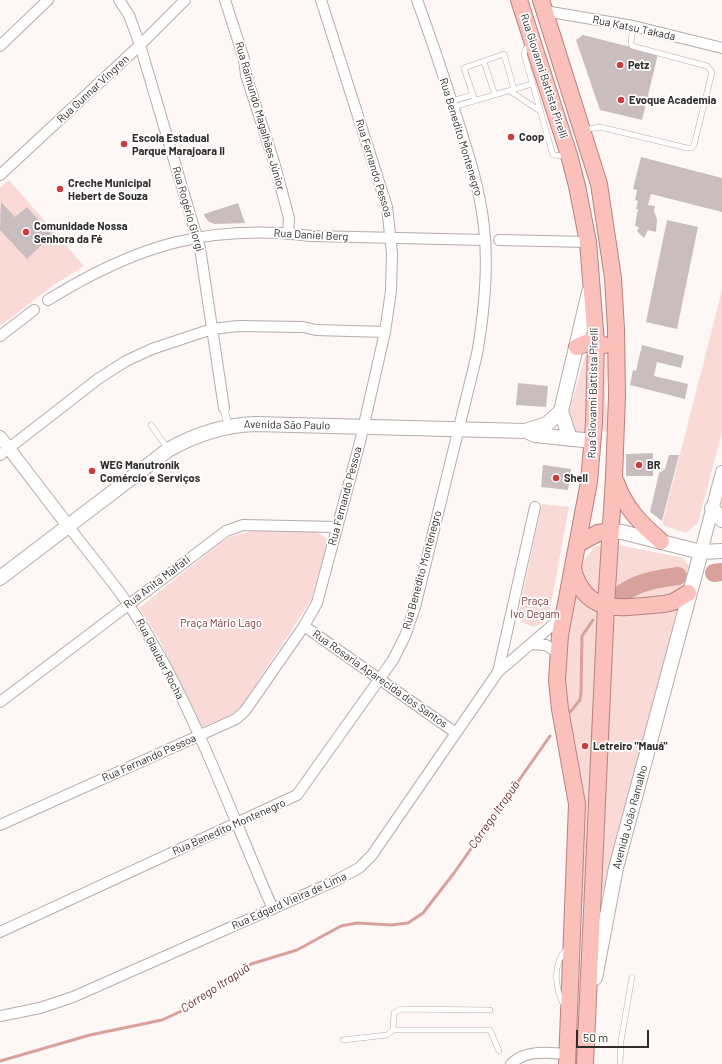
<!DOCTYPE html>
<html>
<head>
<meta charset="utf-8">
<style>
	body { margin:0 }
	#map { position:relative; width:722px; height:1064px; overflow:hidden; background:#fdf7f6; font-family:Barlow,sans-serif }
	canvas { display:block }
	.scale { position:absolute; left:576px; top:1030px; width:73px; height:18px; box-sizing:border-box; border:2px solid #302c2c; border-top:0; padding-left:5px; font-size:12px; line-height:14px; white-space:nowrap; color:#302c2c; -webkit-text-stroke:3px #fff; paint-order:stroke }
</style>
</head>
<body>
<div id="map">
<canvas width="722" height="1064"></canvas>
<div class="scale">50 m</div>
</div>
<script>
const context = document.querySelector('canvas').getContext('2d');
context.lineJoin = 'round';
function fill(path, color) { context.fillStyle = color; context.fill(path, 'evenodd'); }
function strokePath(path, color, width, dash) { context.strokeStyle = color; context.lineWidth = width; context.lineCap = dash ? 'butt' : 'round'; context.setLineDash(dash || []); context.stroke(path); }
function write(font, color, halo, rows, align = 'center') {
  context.font = font + ' Barlow,sans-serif'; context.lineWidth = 3.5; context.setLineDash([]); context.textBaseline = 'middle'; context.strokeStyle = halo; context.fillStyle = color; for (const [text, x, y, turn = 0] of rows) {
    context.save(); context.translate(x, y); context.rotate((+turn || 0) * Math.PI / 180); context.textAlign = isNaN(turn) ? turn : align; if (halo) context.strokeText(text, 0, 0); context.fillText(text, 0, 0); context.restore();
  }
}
const green = new Path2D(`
	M 9,180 L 84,266 L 51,287 L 0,326 L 0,188 Z
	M 722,290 L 722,432 L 698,523 L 686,533 L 662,525 Z
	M 587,354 L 589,354 L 586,432 L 579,433 L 572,429 L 568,416 L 585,356 Z
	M 606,355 C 610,368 605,386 605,399 C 605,409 616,424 605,432 L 602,429 Z
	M 542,504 L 569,507 L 549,615 L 543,623 L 533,627 L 522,622 L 519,611 Z
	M 252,531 L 317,532 L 326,538 L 327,544 L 311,600 L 241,707 L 232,714 L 200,728 L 159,639 L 139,608 L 218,545 L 229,537 Z
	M 609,543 L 683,558 L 689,566 L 603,892 L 581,903 L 578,900 L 562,679 L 577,570 L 594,547 Z`);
const stream = new Path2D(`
	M 570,712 L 580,700 L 581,693 L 582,636 L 593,620
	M 0,1061 L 90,1035 L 162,1020 L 186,1009 L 251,964 L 297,950 L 341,926 L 357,923 L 391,925 L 408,923 L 423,913 L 454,873 L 550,736`);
const river = new Path2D(`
	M 714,573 L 722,572
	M 620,595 C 637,582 656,579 678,576`);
const building = new Path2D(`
	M 583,35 L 658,54 L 642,120 L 600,110 L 576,40 Z
	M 641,157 L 722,178 L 722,212 L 651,194 L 648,205 L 655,206 L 654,211 L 657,219 L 656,232 L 648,230 L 644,238 L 637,231 L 639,228 L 635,225 L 638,209 L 636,209 L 638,201 L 635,200 L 637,190 L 633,189 Z
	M 1,202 L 15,217 L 27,207 L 52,235 L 27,259 L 0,230 Z
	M 238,203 L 245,223 L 215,224 L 209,222 L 205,217 L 204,214 Z
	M 667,220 L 698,227 L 677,329 L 646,322 Z
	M 642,345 L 684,356 L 681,368 L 657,362 L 654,376 L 688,384 L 685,399 L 630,385 L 633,370 L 636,371 Z
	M 518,383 L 548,386 L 546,407 L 516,405 Z
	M 653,453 L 653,476 L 626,476 L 626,454 Z
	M 669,455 L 679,455 L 662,521 L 650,512 L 659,473 L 665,469 Z
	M 543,465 L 571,469 L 568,490 L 541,487 Z`);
const service = new Path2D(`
	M 531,46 L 526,48 L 524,54 L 553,155 L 566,156
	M 484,62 L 495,95
	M 510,91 L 540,111
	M 452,101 L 473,95
	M 475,101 L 464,68 L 504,54 L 514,89
	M 453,107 L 532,84
	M 583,130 L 600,127 L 687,148 L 691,148 L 694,145 L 712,72 L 707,66 L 632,46 L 631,43 L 633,26
	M 151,425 L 168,449
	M 564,1006 C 555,987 552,965 567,948
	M 393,1030 L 394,1013 L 401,1009 L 490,1010
	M 343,1040 L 387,1035 L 393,1030 L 490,1030 L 499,1051
	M 620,1064 L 621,1041 L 632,977`);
const pedestrian = new Path2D(`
	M 224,408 L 228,426`);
const minor = new Path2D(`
	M 119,0 L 129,15 L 140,45 L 200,248 L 224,408
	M 225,0 L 244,59 L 246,75 L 274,162 L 289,218 L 288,234
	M 545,11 L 633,26 L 722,48
	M 0,46 L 48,0
	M 0,175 L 140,45 L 185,0
	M 499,240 L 588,242
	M 48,300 C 135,246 208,223 311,236 L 485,240
	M 0,336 L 34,310
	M 0,455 L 98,379 L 126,361 L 152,349 L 212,329 L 238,326 L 303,327 L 316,330 L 385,332
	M 69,527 C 97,564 129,600 152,642 C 200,724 234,821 273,909
	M 304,626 L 456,733
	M 531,644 L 546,645 L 558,653
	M 498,672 L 535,507
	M 0,702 L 226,531 L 243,525 L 337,527
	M 0,825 L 236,719 L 245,711 L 304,626 L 317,603 L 360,442 L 385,332 L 391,291 L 392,253 L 387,207 L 321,0
	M 0,932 L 297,795 L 393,660 L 405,636 L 415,607 L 477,354 C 484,313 489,270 484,227 C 480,189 468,152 456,115 C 444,77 431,38 417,0
	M 0,1016 L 40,1008 L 73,997 L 333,882 L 359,868 L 372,855 L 498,672 L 563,616
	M 511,1064 C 526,1049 549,1053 567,1054`);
const tertiary = new Path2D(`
	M 0,437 L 69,527
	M 701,552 L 722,472`);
const secondary = new Path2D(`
	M 561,411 L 570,439
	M 526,431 L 535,435 L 593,441
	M 712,508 L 722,520
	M 611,531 L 622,532 L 701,552 L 722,551
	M 0,578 L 168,450 C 196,434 223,425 255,424 L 525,431 L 547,424 L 561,411 L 589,292
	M 595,978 L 616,868 L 701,552`);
const trunk = new Path2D(`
	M 519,0 L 569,155 L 577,186 L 588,242 L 596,342 L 594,423 L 589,482 L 560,635 L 557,680 L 560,709 L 577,804 L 567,1064
	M 541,0 L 599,184 L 613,278 L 616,329 L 617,396 L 614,477 L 606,606 L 585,1064
	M 577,347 L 589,342 L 604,345
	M 616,482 C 625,508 641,524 661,541
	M 578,544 L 598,533 L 611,531
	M 573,569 C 586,618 624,607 664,604 L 673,602 L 688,593`);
const markers = [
	[620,65,4,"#cb3c3b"],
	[621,100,4,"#cb3c3b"],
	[511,137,4,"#cb3c3b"],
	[124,144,4,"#cb3c3b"],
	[60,189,4,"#cb3c3b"],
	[26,232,4,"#cb3c3b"],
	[639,465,4,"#cb3c3b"],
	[92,471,4,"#cb3c3b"],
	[556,478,4,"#cb3c3b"],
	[585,746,4,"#cb3c3b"]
];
const streetNames = [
	["Rua Katsu Takada",634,28,12],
	["Rua Giovanni Battista Pirelli",544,76,72],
	["Rua Gunnar Vingren",93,89,-43],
	["Rua Raimundo Magalhães Júnior",260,116,74],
	["Rua Benedito Montenegro",461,137,73],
	["Rua Fernando Pessoa",374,168,73],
	["Rua Rogério Giorgi",188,209,74],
	["Rua Daniel Berg",311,235,3],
	["Rua Giovanni Battista Pirelli",593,393,-89],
	["Avenida São Paulo",287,425,1],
	["Rua Fernando Pessoa",345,496,-75],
	["Rua Benedito Montenegro",422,570,-75],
	["Rua Anita Malfati",157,582,-37],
	["Rua Glauber Rocha",160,659,62],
	["Rua Rosaria Aparecida dos Santos",380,679,35],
	["Rua Fernando Pessoa",149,758,-24],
	["Avenida João Ramalho",630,817,-75],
	["Rua Benedito Montenegro",229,827,-24],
	["Rua Edgard Vieira de Lima",289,901,-24]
];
const poiNames = [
	["Petz",628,65],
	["Evoque Academia",629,100],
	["Coop",519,137],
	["Escola Estadual",132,138],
	["Parque Marajoara II",132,151],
	["Creche Municipal",68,183],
	["Hebert de Souza",68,196],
	["Comunidade Nossa",34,226],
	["Senhora da Fé",34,239],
	["WEG Manutronik",100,465],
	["Comércio e Serviços",100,478],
	["BR",647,465],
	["Shell",564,478],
	["Letreiro \"Mauá\"",593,746]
];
const parkNames = [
	["Praça",535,601],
	["Ivo Degam",535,614],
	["Praça Mário Lago",221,623]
];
const waterNames = [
	["Córrego Itrapuã",494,815,-55],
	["Córrego Itrapuã",215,988,-33]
];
fill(green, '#fadad6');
strokePath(stream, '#d9a19b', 3);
strokePath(river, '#d9a19b', 18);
fill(building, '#c9bebd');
strokePath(service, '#b6acaa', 6);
strokePath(pedestrian, '#b6acaa', 8);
strokePath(minor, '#b6acaa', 12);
strokePath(tertiary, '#b6acaa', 14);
strokePath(secondary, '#b6acaa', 16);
strokePath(trunk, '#b5827e', 18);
strokePath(service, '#fff', 5);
strokePath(pedestrian, '#fff', 7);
strokePath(minor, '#fff', 10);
strokePath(tertiary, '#fff', 12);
strokePath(secondary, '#fff', 14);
strokePath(trunk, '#fcc0bb', 16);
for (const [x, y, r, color] of markers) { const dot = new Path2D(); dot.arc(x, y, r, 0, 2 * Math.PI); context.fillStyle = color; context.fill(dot); strokePath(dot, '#fff', 1.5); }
write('11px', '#302c2c', '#fff', streetNames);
write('bold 11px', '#302c2c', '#fff', poiNames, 'left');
write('11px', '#7a3531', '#fff', parkNames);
write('italic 12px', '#6d2926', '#fff', waterNames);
</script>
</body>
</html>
